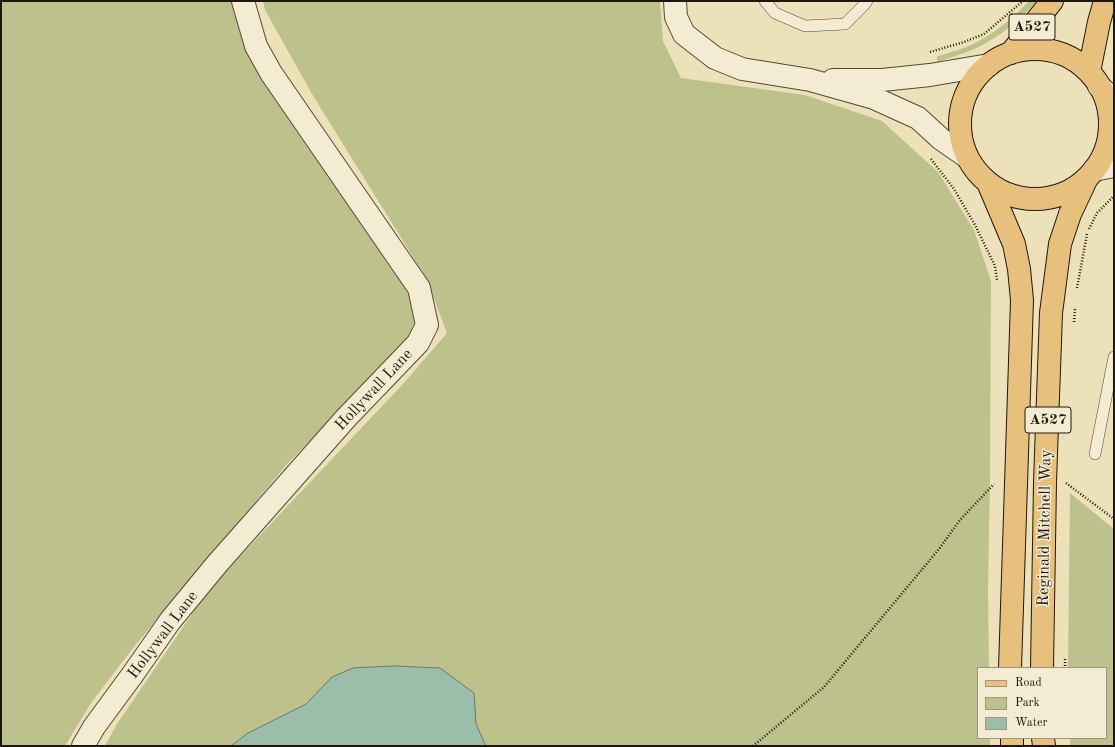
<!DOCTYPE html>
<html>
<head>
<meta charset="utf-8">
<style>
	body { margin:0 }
	#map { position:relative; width:1115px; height:747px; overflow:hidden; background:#ede1b9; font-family:"Old Standard TT",serif }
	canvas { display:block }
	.frame { position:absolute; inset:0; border:2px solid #21160e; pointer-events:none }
	.legend { position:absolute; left:977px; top:667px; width:130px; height:72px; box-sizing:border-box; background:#f3ecd2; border:1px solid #9f9684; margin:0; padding:5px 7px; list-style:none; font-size:12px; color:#21160e }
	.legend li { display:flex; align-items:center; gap:8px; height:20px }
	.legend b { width:20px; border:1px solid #9f9684 }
</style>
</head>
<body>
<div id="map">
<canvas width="1115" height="747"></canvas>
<div class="frame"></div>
<ul class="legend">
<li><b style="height:5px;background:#e6c07c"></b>Road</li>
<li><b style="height:11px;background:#bdc18c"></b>Park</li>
<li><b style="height:11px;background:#9abea9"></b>Water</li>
</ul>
</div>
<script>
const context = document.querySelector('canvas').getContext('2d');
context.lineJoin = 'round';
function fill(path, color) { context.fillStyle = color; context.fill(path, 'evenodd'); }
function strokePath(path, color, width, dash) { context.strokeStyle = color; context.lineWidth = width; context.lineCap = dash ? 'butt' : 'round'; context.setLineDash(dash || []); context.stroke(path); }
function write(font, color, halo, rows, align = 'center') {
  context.font = font + ' "Old Standard TT",serif'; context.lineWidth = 3; context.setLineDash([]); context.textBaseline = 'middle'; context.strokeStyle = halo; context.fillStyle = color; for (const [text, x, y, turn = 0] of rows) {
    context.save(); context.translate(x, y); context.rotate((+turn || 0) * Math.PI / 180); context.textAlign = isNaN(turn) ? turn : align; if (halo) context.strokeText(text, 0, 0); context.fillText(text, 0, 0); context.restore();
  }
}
const green = new Path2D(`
	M 1,1 L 235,1 L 406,281 L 415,304 L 413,336 L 288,463 L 133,648 L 91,703 L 65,746 L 1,746 Z
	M 263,1 L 660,1 L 663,41 L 681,78 L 805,95 L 882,121 L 938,172 L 974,230 L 991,281 L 990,479 L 988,590 L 989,668 L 978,668 L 978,738 L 990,738 L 990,746 L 105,746 L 117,724 L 209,589 L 403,384 L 447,333 L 426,278 L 312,94 L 265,10 Z
	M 1029,1 L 1037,1 C 1024,15 1006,32 989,41 C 974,51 955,56 937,62 L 937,57 L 941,55 C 949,53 957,50 964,48 C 988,39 1011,20 1029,1 Z
	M 1070,493 L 1114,529 L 1114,746 L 1070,746 L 1070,738 L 1106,738 L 1106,668 L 1068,668 Z`);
const water = new Path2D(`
	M 394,666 L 440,668 L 474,693 L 476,724 L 486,746 L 231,746 L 248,733 L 306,704 L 332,677 L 353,668 Z`);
const path = new Path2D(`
	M 930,52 L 964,42 L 984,34 L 1023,1
	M 931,159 L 954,189 L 975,225 L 995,266 L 997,280
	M 1089,229 L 1097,213 L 1114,196
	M 1077,288 L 1087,234
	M 1074,322 L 1075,309
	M 1066,483 L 1114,519
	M 1065,659 L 1065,668
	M 753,746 L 824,687 L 939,549 L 960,520 L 994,484`);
const service = new Path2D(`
	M 765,1 L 775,13 L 805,26 L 845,24 L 864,5 L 867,1
	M 1095,454 L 1114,357`);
const minor = new Path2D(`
	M 675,1 L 676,17 L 684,34 L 715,58 L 742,69 L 810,80 L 874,98 L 918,118 L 941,139 L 967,157
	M 833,80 L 882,80 L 930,75 L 989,65
	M 1099,86 L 1114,100
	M 1094,170 L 1114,166`);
const tertiary = new Path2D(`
	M 83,746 L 94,727 L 133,674 L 170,621 L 217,564 L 346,418 L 418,343 L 427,325 L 419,288 L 271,73 L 256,46 L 243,1`);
const primary = new Path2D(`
	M960 124a75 75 0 1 1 150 0a75 75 0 1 1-150 0Z
	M 1011,53 L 1052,1
	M 1089,72 L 1099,22 L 1105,1
	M 989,185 L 1014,244 L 1019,269 L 1022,300 L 1010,668
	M 1042,668 L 1045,482 L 1051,313 L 1060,244 L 1070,214 L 1087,178
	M 1012,738 L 1012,746
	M 1043,738 L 1044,746`);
const shields = [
	[1032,27,46],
	[1048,420,46]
];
const shieldNames = [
	["A527",1032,27],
	["A527",1048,420]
];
const streetNames = [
	["Hollywall Lane",374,390,-47],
	["Reginald Mitchell Way",1045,528,-89],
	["Hollywall Lane",163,635,-53]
];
fill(green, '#bdc18c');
fill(water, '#9abea9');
strokePath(water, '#6a7b6b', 1);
strokePath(service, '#544939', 12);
strokePath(minor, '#544939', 24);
strokePath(tertiary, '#544939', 24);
strokePath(primary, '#21160e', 24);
strokePath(path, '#21160e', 2.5, [1, 2]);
strokePath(service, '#f3ecd2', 11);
strokePath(minor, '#f3ecd2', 22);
strokePath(tertiary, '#f3ecd2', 22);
strokePath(primary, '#e6c07c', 22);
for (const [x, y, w] of shields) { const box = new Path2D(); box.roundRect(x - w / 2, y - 13, w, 26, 3); context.fillStyle = '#f3ecd2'; context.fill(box); strokePath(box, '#21160e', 1); }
write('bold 15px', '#21160e', null, shieldNames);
write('16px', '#21160e', '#f3ecd2', streetNames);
</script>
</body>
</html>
